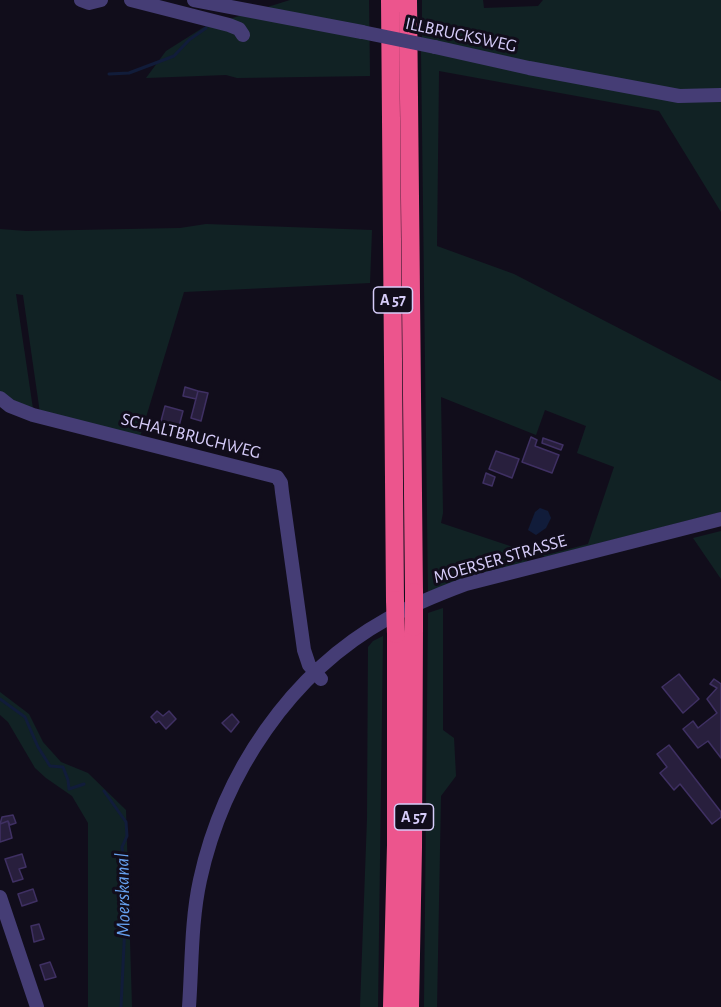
<!DOCTYPE html>
<html>
<head>
<meta charset="utf-8">
<style>
	body { margin:0 }
	canvas { display:block; background:#110d1b }
</style>
</head>
<body>
<canvas width="721" height="1007"></canvas>
<script>
const context = document.querySelector('canvas').getContext('2d');
context.lineJoin = 'round';
function fill(path, color) { context.fillStyle = color; context.fill(path, 'evenodd'); }
function strokePath(path, color, width, dash) { context.strokeStyle = color; context.lineWidth = width; context.lineCap = dash ? 'butt' : 'round'; context.setLineDash(dash || []); context.stroke(path); }
function write(font, color, halo, rows, align = 'center') {
  context.font = font + ' "Alegreya Sans",sans-serif'; context.lineWidth = 6; context.setLineDash([]); context.textBaseline = 'middle'; context.strokeStyle = halo; context.fillStyle = color; for (const [text, x, y, turn = 0] of rows) {
    context.save(); context.translate(x, y); context.rotate((+turn || 0) * Math.PI / 180); context.textAlign = isNaN(turn) ? turn : align; if (halo) context.strokeText(text, 0, 0); context.fillText(text, 0, 0); context.restore();
  }
}
const green = new Path2D(`
	M 290,0 L 369,0 L 370,76 L 237,78 L 226,75 L 146,78 L 166,51 L 204,27 Z
	M 422,0 L 483,0 L 484,8 L 538,6 L 543,0 L 721,0 L 721,91 L 664,90 L 422,39 Z
	M 421,50 L 721,99 L 721,212 L 659,111 L 439,71 L 437,246 L 514,274 L 721,381 L 721,512 L 545,557 L 528,547 L 546,555 L 588,544 L 614,467 L 577,453 L 586,426 L 545,410 L 536,435 L 441,397 L 443,513 L 441,523 L 519,549 L 526,554 L 528,559 L 526,562 L 472,576 L 428,592 Z
	M 206,224 L 372,230 L 370,283 L 184,292 L 140,437 L 40,413 L 23,295 L 16,294 L 33,409 L 16,403 L 0,393 L 0,229 L 26,231 L 180,228 Z
	M 721,531 L 721,579 L 693,538 Z
	M 443,608 L 443,730 L 454,738 L 456,776 L 441,796 L 437,1007 L 424,1007 L 428,613 Z
	M 383,636 L 378,1007 L 360,1007 L 367,819 L 368,647 L 373,641 Z
	M 0,692 L 29,714 L 43,742 L 61,762 L 88,773 L 126,810 L 132,1007 L 88,1007 L 88,823 L 72,796 L 46,778 L 35,768 L 8,722 L 0,715 Z`);
const water = new Path2D(`
	M 540,508 L 548,511 L 551,518 L 546,528 L 536,535 L 528,530 L 535,512 Z`);
const stream = new Path2D(`
	M 109,74 L 129,73 L 174,56 L 189,40 L 206,28
	M 0,699 L 25,717 L 38,747 L 50,766 L 63,767 L 68,780 L 69,789 L 84,784
	M 104,791 L 126,822 L 127,836 L 122,847 L 127,883 L 121,1007`);
const building = new Path2D(`
	M 185,387 L 198,391 L 196,399 L 183,396 Z
	M 198,391 L 208,393 L 201,421 L 191,418 Z
	M 165,406 L 183,411 L 179,426 L 161,421 Z
	M 531,437 L 537,440 L 535,446 L 559,455 L 552,473 L 522,462 Z
	M 543,438 L 563,445 L 561,450 L 542,443 Z
	M 496,451 L 519,459 L 512,478 L 489,469 Z
	M 486,473 L 495,477 L 492,486 L 483,483 Z
	M 679,674 L 699,699 L 683,713 L 662,687 Z
	M 714,679 L 721,684 L 721,758 L 708,741 L 698,748 L 683,729 L 693,721 L 698,728 L 717,713 L 707,699 L 717,688 L 710,684 Z
	M 157,711 L 163,716 L 169,711 L 176,719 L 166,729 L 159,721 L 156,723 L 151,717 Z
	M 232,714 L 239,722 L 231,732 L 222,723 Z
	M 669,745 L 721,812 L 721,817 L 712,824 L 680,784 L 674,790 L 660,773 L 667,767 L 657,754 Z
	M 13,815 L 16,823 L 10,825 L 8,821 L 0,824 L 2,817 Z
	M 8,821 L 12,838 L 0,842 L 0,824 Z
	M 22,854 L 26,867 L 19,869 L 23,879 L 13,882 L 5,859 Z
	M 33,889 L 37,901 L 22,906 L 18,894 Z
	M 39,924 L 44,939 L 34,942 L 31,926 Z
	M 50,962 L 56,977 L 45,980 L 40,965 Z`);
const minor = new Path2D(`
	M 81,0 L 89,3 L 101,0
	M 131,0 L 229,25 L 239,29 L 243,35
	M 194,0 L 362,32
	M 435,47 L 529,68 L 679,96 L 721,95
	M 0,398 L 10,406 L 33,415 L 277,477 L 281,483 L 282,492 L 304,650 L 309,665 L 321,679
	M 0,897 L 37,1007
	M 189,1007 C 192,965 191,921 200,880 C 223,774 290,673 387,619 C 412,605 439,594 466,584 L 721,519`);
const highway = new Path2D(`
	M 390,0 L 395,600
	M 408,0 L 414,592
	M 392,1007 L 396,845 L 396,634
	M 410,1007 L 413,847 L 414,627`);
const minorBridge = new Path2D(`
	M 362,32 L 435,47`);
const highwayBridge = new Path2D(`
	M 414,592 L 414,627
	M 395,600 L 396,634`);
const shields = [
	[393,300,39],
	[414,817,39]
];
const shieldNames = [
	["A 57",393,300],
	["A 57",414,817]
];
const streetNames = [
	["ILLBRUCKSWEG",461,35,12],
	["SCHALTBRUCHWEG",191,436,14],
	["MOERSER STRASSE",500,559,-16]
];
const waterNames = [
	["Moerskanal",123,895,-91]
];
fill(green, '#112224');
fill(water, '#111c3a');
strokePath(stream, '#111c3a', 3);
fill(building, '#281f3d');
strokePath(building, '#3f3063', 1.5);
strokePath(minor, '#453d75', 14);
strokePath(highway, '#ec558d', 18);
strokePath(minorBridge, '#453d75', 14);
strokePath(highwayBridge, '#ec558d', 18);
for (const [x, y, w] of shields) { const box = new Path2D(); box.roundRect(x - w / 2, y - 13, w, 26, 4.5); context.fillStyle = '#110d1b'; context.fill(box); strokePath(box, '#d6ccf9', 1.5); }
write('bold 16px', '#d6ccf9', null, shieldNames);
write('18px', '#d6ccf9', '#110d1b', streetNames);
write('italic 20px', '#66a0ee', '#110d1b', waterNames);
</script>
</body>
</html>
